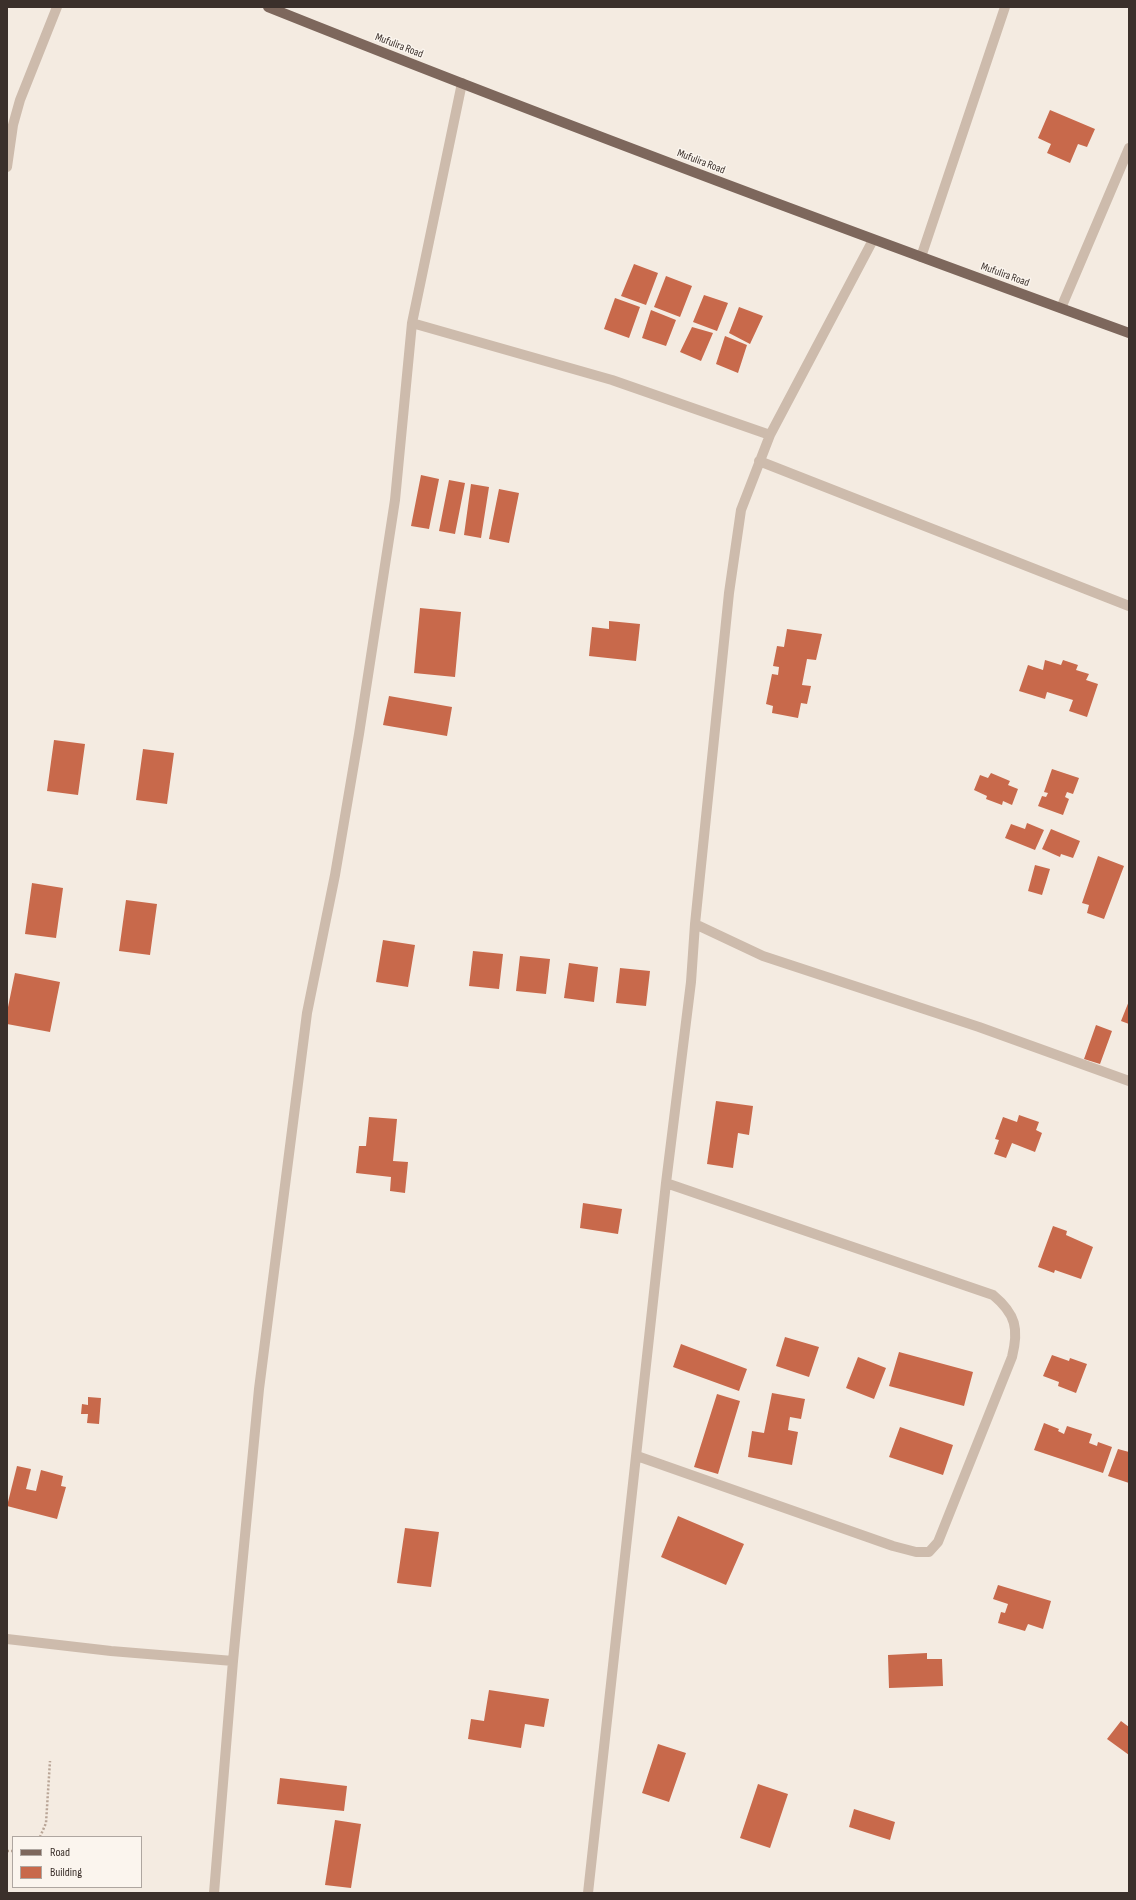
<!DOCTYPE html>
<html>
<head>
<meta charset="utf-8">
<style>
	body { margin:0 }
	#map { position:relative; width:1136px; height:1900px; overflow:hidden; background:#f4ebe1; font-family:"Sofia Sans Condensed",sans-serif }
	canvas { display:block }
	.frame { position:absolute; inset:0; border:8px solid #3b302b; pointer-events:none }
	.legend { position:absolute; left:12px; top:1836px; width:130px; height:52px; box-sizing:border-box; background:#fbf5ee; border:1px solid #aea6a0; margin:0; padding:5px 7px; list-style:none; font-size:12px; color:#3b302b }
	.legend li { display:flex; align-items:center; gap:8px; height:20px }
	.legend b { width:20px; border:1px solid #aea6a0 }
</style>
</head>
<body>
<div id="map">
<canvas width="1136" height="1900"></canvas>
<div class="frame"></div>
<ul class="legend">
<li><b style="height:5px;background:#7d675c"></b>Road</li>
<li><b style="height:11px;background:#c8694b"></b>Building</li>
</ul>
</div>
<script>
const context = document.querySelector('canvas').getContext('2d');
context.lineJoin = 'round';
function fill(path, color) { context.fillStyle = color; context.fill(path, 'evenodd'); }
function strokePath(path, color, width, dash) { context.strokeStyle = color; context.lineWidth = width; context.lineCap = dash ? 'butt' : 'round'; context.setLineDash(dash || []); context.stroke(path); }
function write(font, color, halo, rows, align = 'center') {
  context.font = font + ' "Sofia Sans Condensed",sans-serif'; context.lineWidth = 3; context.setLineDash([]); context.textBaseline = 'middle'; context.strokeStyle = halo; context.fillStyle = color; for (const [text, x, y, turn = 0] of rows) {
    context.save(); context.translate(x, y); context.rotate((+turn || 0) * Math.PI / 180); context.textAlign = isNaN(turn) ? turn : align; if (halo) context.strokeText(text, 0, 0); context.fillText(text, 0, 0); context.restore();
  }
}
const building = new Path2D(`
	M 1050,110 L 1095,129 L 1087,147 L 1078,144 L 1070,163 L 1047,153 L 1051,144 L 1038,138 Z
	M 634,264 L 658,273 L 646,305 L 621,296 Z
	M 666,276 L 692,286 L 680,317 L 654,307 Z
	M 704,295 L 728,303 L 717,331 L 693,322 Z
	M 615,298 L 640,307 L 629,338 L 604,329 Z
	M 739,307 L 763,316 L 750,344 L 729,333 Z
	M 651,310 L 676,320 L 666,346 L 642,338 Z
	M 692,327 L 713,333 L 701,361 L 680,352 Z
	M 725,336 L 747,345 L 738,373 L 716,364 Z
	M 421,475 L 439,479 L 429,529 L 411,526 Z
	M 449,480 L 465,483 L 455,534 L 439,531 Z
	M 471,484 L 489,487 L 481,538 L 464,535 Z
	M 499,489 L 519,493 L 509,543 L 489,539 Z
	M 420,608 L 461,612 L 455,677 L 414,673 Z
	M 609,621 L 640,624 L 636,661 L 589,656 L 592,627 L 609,629 Z
	M 787,629 L 822,634 L 816,660 L 807,659 L 802,685 L 811,686 L 807,704 L 801,703 L 798,718 L 772,713 L 773,706 L 766,704 L 772,674 L 778,675 L 779,667 L 773,666 L 777,646 L 784,647 Z
	M 1045,660 L 1061,665 L 1063,660 L 1078,665 L 1076,670 L 1089,674 L 1086,680 L 1098,684 L 1087,717 L 1069,711 L 1073,700 L 1047,692 L 1045,699 L 1019,691 L 1028,665 L 1043,670 Z
	M 389,696 L 452,707 L 447,736 L 383,725 Z
	M 54,740 L 85,744 L 78,795 L 47,791 Z
	M 143,749 L 174,753 L 167,804 L 136,800 Z
	M 1052,769 L 1079,778 L 1073,794 L 1067,792 L 1065,797 L 1069,799 L 1063,815 L 1038,806 L 1042,796 L 1046,797 L 1048,793 L 1044,792 Z
	M 991,773 L 1010,781 L 1008,785 L 1018,789 L 1012,805 L 1003,801 L 1002,805 L 986,799 L 987,796 L 974,790 L 980,775 L 988,778 Z
	M 1027,823 L 1044,830 L 1035,850 L 1005,838 L 1011,824 L 1025,829 Z
	M 1051,829 L 1080,841 L 1073,858 L 1061,854 L 1060,857 L 1042,849 Z
	M 1098,856 L 1124,866 L 1104,919 L 1087,913 L 1089,905 L 1082,903 Z
	M 1035,865 L 1050,869 L 1042,895 L 1028,891 Z
	M 32,883 L 63,888 L 56,938 L 25,934 Z
	M 126,900 L 157,904 L 150,955 L 119,951 Z
	M 383,940 L 415,945 L 408,987 L 376,982 Z
	M 473,951 L 503,954 L 499,989 L 469,986 Z
	M 520,956 L 550,959 L 546,994 L 516,991 Z
	M 569,963 L 598,967 L 594,1002 L 564,998 Z
	M 620,968 L 650,971 L 646,1006 L 616,1003 Z
	M 15,973 L 60,982 L 50,1032 L 7,1024 L 7,1012 Z
	M 1129,1001 L 1129,1024 L 1121,1021 Z
	M 1096,1025 L 1112,1031 L 1100,1064 L 1084,1059 Z
	M 716,1101 L 753,1106 L 749,1135 L 738,1133 L 733,1168 L 707,1164 Z
	M 1019,1115 L 1039,1122 L 1036,1130 L 1042,1133 L 1035,1152 L 1012,1143 L 1006,1158 L 994,1154 L 999,1140 L 995,1139 L 1003,1117 L 1017,1122 Z
	M 369,1117 L 397,1119 L 393,1161 L 408,1162 L 405,1193 L 390,1191 L 391,1177 L 356,1173 L 359,1146 L 366,1146 Z
	M 583,1203 L 622,1209 L 618,1234 L 580,1228 Z
	M 1053,1226 L 1067,1231 L 1066,1235 L 1093,1247 L 1081,1279 L 1055,1270 L 1054,1273 L 1038,1267 Z
	M 785,1337 L 819,1347 L 809,1377 L 776,1366 Z
	M 681,1344 L 747,1369 L 739,1391 L 673,1367 Z
	M 899,1352 L 973,1372 L 964,1406 L 889,1386 Z
	M 1052,1355 L 1069,1361 L 1070,1358 L 1087,1364 L 1076,1393 L 1058,1386 L 1059,1382 L 1043,1376 Z
	M 858,1357 L 886,1368 L 874,1399 L 846,1388 Z
	M 772,1393 L 805,1399 L 801,1419 L 790,1417 L 788,1430 L 798,1432 L 792,1465 L 748,1457 L 752,1431 L 764,1433 Z
	M 717,1394 L 740,1401 L 718,1474 L 694,1467 Z
	M 88,1397 L 101,1398 L 99,1424 L 87,1423 L 88,1414 L 81,1414 L 82,1404 L 88,1405 Z
	M 1044,1423 L 1059,1429 L 1058,1431 L 1064,1434 L 1067,1426 L 1092,1434 L 1089,1443 L 1097,1446 L 1098,1442 L 1112,1447 L 1103,1473 L 1034,1450 Z
	M 900,1427 L 953,1445 L 943,1475 L 889,1457 Z
	M 1118,1449 L 1129,1452 L 1129,1483 L 1108,1476 Z
	M 17,1466 L 31,1469 L 26,1489 L 36,1491 L 41,1470 L 63,1476 L 61,1486 L 66,1487 L 57,1519 L 7,1506 Z
	M 678,1516 L 744,1544 L 726,1585 L 661,1557 Z
	M 405,1528 L 439,1532 L 431,1587 L 397,1583 Z
	M 998,1585 L 1051,1601 L 1043,1629 L 1028,1624 L 1025,1631 L 998,1623 L 1001,1612 L 1005,1613 L 1008,1604 L 993,1599 Z
	M 927,1653 L 927,1659 L 942,1659 L 943,1686 L 889,1688 L 888,1655 Z
	M 489,1690 L 549,1699 L 544,1727 L 525,1724 L 521,1748 L 468,1739 L 471,1719 L 484,1721 Z
	M 1121,1721 L 1129,1727 L 1129,1755 L 1107,1739 Z
	M 658,1744 L 686,1753 L 669,1802 L 642,1793 Z
	M 280,1778 L 347,1786 L 344,1811 L 277,1804 Z
	M 758,1784 L 788,1794 L 770,1848 L 740,1838 Z
	M 854,1809 L 895,1822 L 890,1840 L 849,1827 Z
	M 335,1820 L 361,1824 L 351,1888 L 325,1885 Z`);
const path = new Path2D(`
	M 40,1837 L 46,1823 L 50,1761
	M 7,1851 L 13,1851`);
const minor = new Path2D(`
	M 7,167 L 13,125 L 20,100 L 57,7
	M 921,257 L 1005,7
	M 1061,308 L 1129,148
	M 412,323 L 612,380 L 770,435
	M 759,461 L 1129,606
	M 695,924 L 763,956 L 979,1027 L 1129,1081
	M 637,1456 L 893,1546 L 916,1552 L 929,1552 L 938,1542 L 1012,1357 C 1019,1329 1016,1314 993,1295 L 666,1183
	M 7,1639 L 111,1651 L 233,1661
	M 214,1893 L 233,1661 L 259,1389 L 307,1013 L 335,875 L 359,734 L 395,500 L 412,323 L 462,83
	M 588,1893 L 666,1183 L 691,982 L 695,924 L 729,593 L 741,510 L 770,435 L 873,240`);
const major = new Path2D(`
	M 268,7 C 553,121 840,228 1129,333`);
const streetNames = [
	["Mufulira Road",399,46,21],
	["Mufulira Road",701,162,21],
	["Mufulira Road",1005,275,20]
];
fill(building, '#c8694b');
strokePath(path, '#b9a596', 2.5, [2, 2]);
strokePath(minor, '#cdbbac', 10);
strokePath(major, '#7d675c', 10);
write('11px', '#3b302b', '#fbf5ee', streetNames);
</script>
</body>
</html>
